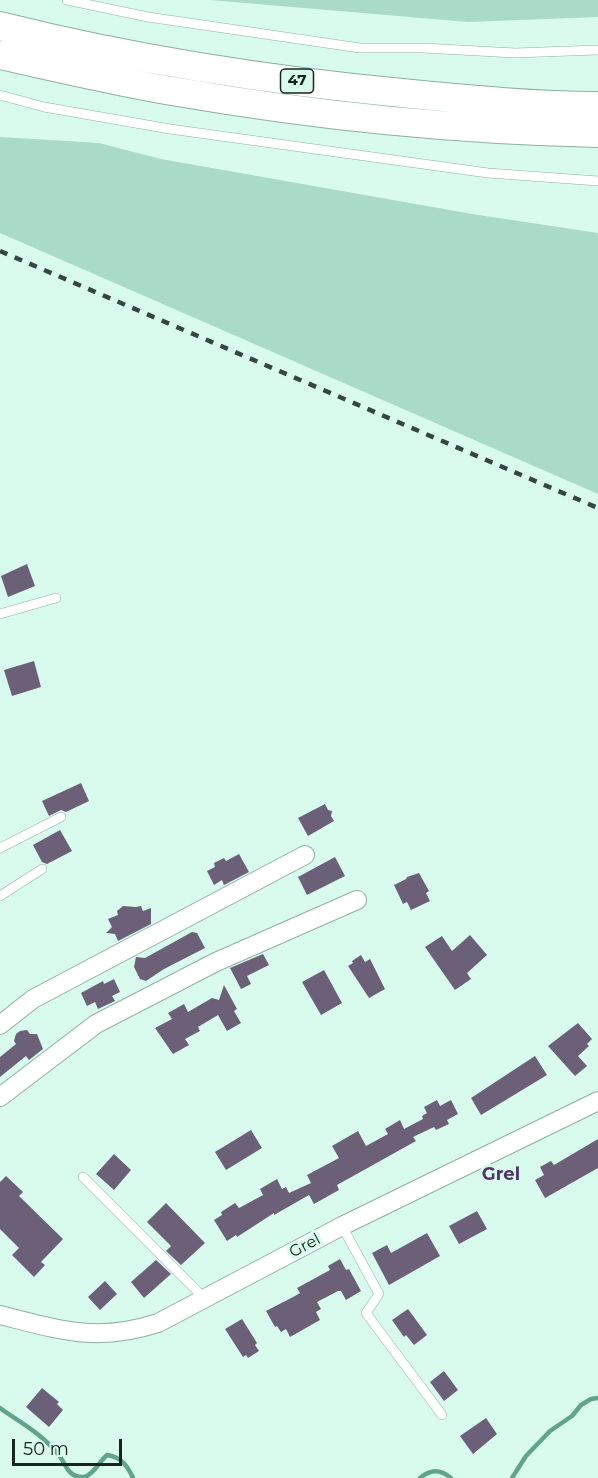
<!DOCTYPE html>
<html>
<head>
<meta charset="utf-8">
<style>
	body { margin:0 }
	#map { position:relative; width:598px; height:1478px; overflow:hidden; background:#d8fbee; font-family:Montserrat,sans-serif }
	canvas { display:block }
	.scale { position:absolute; left:12px; top:1439px; width:110px; height:27px; box-sizing:border-box; border:3px solid #17241f; border-top:0; padding-left:8px; font-size:18px; line-height:21px; white-space:nowrap; color:#17241f; -webkit-text-stroke:4px #d8fbee; paint-order:stroke }
</style>
</head>
<body>
<div id="map">
<canvas width="598" height="1478"></canvas>
<div class="scale">50 m</div>
</div>
<script>
const context = document.querySelector('canvas').getContext('2d');
context.lineJoin = 'round';
function fill(path, color) { context.fillStyle = color; context.fill(path, 'evenodd'); }
function strokePath(path, color, width, dash) { context.strokeStyle = color; context.lineWidth = width; context.lineCap = dash ? 'butt' : 'round'; context.setLineDash(dash || []); context.stroke(path); }
function write(font, color, halo, rows, align = 'center') {
  context.font = font + ' Montserrat,sans-serif'; context.lineWidth = 6; context.setLineDash([]); context.textBaseline = 'middle'; context.strokeStyle = halo; context.fillStyle = color; for (const [text, x, y, turn = 0] of rows) {
    context.save(); context.translate(x, y); context.rotate((+turn || 0) * Math.PI / 180); context.textAlign = isNaN(turn) ? turn : align; if (halo) context.strokeText(text, 0, 0); context.fillText(text, 0, 0); context.restore();
  }
}
const green = new Path2D(`
	M 210,0 L 598,0 L 598,17 L 468,22 Z
	M 0,137 L 99,143 L 161,159 L 472,214 L 598,233 L 598,494 L 0,233 Z`);
const stream = new Path2D(`
	M 0,1408 C 21,1423 41,1433 58,1454 C 66,1463 67,1478 84,1477 C 93,1475 100,1461 107,1455 C 121,1457 127,1465 133,1478
	M 420,1478 C 431,1469 440,1469 451,1478
	M 512,1478 L 526,1456 L 550,1431 L 572,1416 L 581,1405 L 591,1399 L 598,1398`);
const building = new Path2D(`
	M 27,564 L 35,586 L 8,597 L 1,576 Z
	M 34,661 L 41,687 L 12,696 L 4,670 Z
	M 81,783 L 89,801 L 66,812 L 61,810 L 49,816 L 42,801 Z
	M 325,804 L 328,810 L 332,811 L 331,816 L 334,821 L 308,836 L 298,818 Z
	M 60,830 L 72,851 L 47,864 L 42,862 L 33,845 Z
	M 239,854 L 249,872 L 224,885 L 222,880 L 214,885 L 207,871 L 215,867 L 214,863 L 224,858 L 226,861 Z
	M 335,857 L 345,876 L 307,895 L 298,877 Z
	M 419,873 L 429,891 L 426,893 L 430,901 L 411,910 L 407,902 L 403,904 L 394,885 L 406,879 L 407,877 Z
	M 123,906 L 136,907 L 141,906 L 143,911 L 151,908 L 151,924 L 118,941 L 115,934 L 106,933 L 112,927 L 108,919 L 118,915 L 117,911 Z
	M 192,932 L 197,933 L 205,948 L 164,969 L 146,981 L 140,979 L 134,967 L 136,957 L 145,958 Z
	M 470,935 L 487,955 L 467,973 L 471,979 L 455,990 L 425,947 L 442,936 L 452,951 Z
	M 263,954 L 269,965 L 247,976 L 251,984 L 241,989 L 230,968 Z
	M 361,955 L 365,962 L 370,959 L 385,989 L 369,998 L 348,966 L 353,963 L 352,961 Z
	M 324,970 L 342,1003 L 321,1015 L 302,982 Z
	M 114,979 L 120,992 L 112,996 L 115,1001 L 98,1009 L 95,1002 L 87,1006 L 81,993 L 103,981 L 104,984 Z
	M 224,985 L 237,1009 L 234,1011 L 241,1023 L 227,1031 L 218,1015 L 198,1027 L 200,1031 L 185,1039 L 189,1045 L 173,1054 L 155,1028 L 172,1019 L 168,1013 L 184,1004 L 188,1012 L 212,998 L 219,1000 Z
	M 578,1023 L 592,1039 L 587,1044 L 589,1046 L 578,1056 L 587,1066 L 575,1076 L 548,1046 Z
	M 27,1030 L 30,1034 L 37,1034 L 43,1049 L 29,1060 L 26,1056 L 0,1077 L 0,1057 L 16,1044 L 14,1041 L 16,1034 L 20,1031 Z
	M 535,1056 L 547,1075 L 481,1115 L 471,1098 Z
	M 437,1100 L 440,1106 L 451,1100 L 458,1114 L 447,1120 L 449,1124 L 436,1130 L 434,1127 L 413,1137 L 416,1141 L 337,1185 L 339,1190 L 314,1204 L 309,1195 L 274,1215 L 274,1213 L 237,1237 L 236,1235 L 227,1241 L 214,1220 L 222,1215 L 221,1212 L 235,1203 L 239,1208 L 263,1195 L 260,1189 L 277,1179 L 282,1189 L 286,1187 L 289,1193 L 311,1183 L 307,1175 L 339,1158 L 332,1146 L 358,1131 L 366,1146 L 388,1134 L 385,1129 L 400,1120 L 404,1129 L 423,1119 L 422,1116 L 427,1113 L 424,1107 Z
	M 251,1130 L 262,1148 L 226,1170 L 215,1152 Z
	M 598,1139 L 598,1168 L 545,1198 L 535,1180 L 544,1175 L 540,1167 L 551,1161 L 554,1165 Z
	M 114,1154 L 131,1170 L 114,1190 L 96,1174 Z
	M 6,1176 L 23,1192 L 19,1196 L 63,1239 L 41,1262 L 45,1265 L 34,1277 L 12,1255 L 19,1248 L 0,1229 L 0,1182 Z
	M 166,1203 L 205,1243 L 181,1265 L 166,1251 L 171,1246 L 147,1222 Z
	M 477,1211 L 487,1229 L 459,1244 L 449,1226 Z
	M 427,1233 L 440,1256 L 389,1285 L 372,1253 L 387,1245 L 391,1253 Z
	M 340,1259 L 346,1270 L 349,1269 L 361,1291 L 346,1300 L 341,1291 L 338,1291 L 317,1302 L 321,1309 L 316,1312 L 320,1320 L 290,1337 L 286,1329 L 281,1332 L 277,1326 L 275,1327 L 266,1311 L 295,1296 L 300,1293 L 297,1288 L 330,1270 L 328,1266 Z
	M 156,1260 L 171,1274 L 144,1298 L 131,1282 Z
	M 105,1281 L 117,1294 L 100,1310 L 88,1297 Z
	M 408,1309 L 427,1335 L 414,1345 L 406,1335 L 404,1337 L 392,1320 Z
	M 242,1319 L 257,1343 L 255,1345 L 259,1351 L 248,1358 L 246,1355 L 243,1357 L 225,1329 Z
	M 444,1371 L 458,1390 L 444,1401 L 430,1382 Z
	M 42,1388 L 59,1402 L 57,1404 L 63,1410 L 49,1427 L 26,1407 Z
	M 486,1418 L 497,1434 L 473,1454 L 460,1436 Z`);
const service = new Path2D(`
	M 67,0 L 148,17 L 360,48 L 423,48 L 515,53 L 598,50
	M 0,95 L 44,107 L 170,129 L 488,173 L 598,181
	M 0,614 L 56,598
	M 0,848 L 61,817
	M 0,896 L 42,869
	M 83,1177 L 205,1299
	M 342,1226 L 379,1294 L 366,1313 L 442,1415`);
const minor = new Path2D(`
	M 0,1025 L 33,999 L 305,855
	M 0,1097 L 96,1024 L 216,962 L 357,900
	M 0,1315 C 60,1330 96,1343 158,1323 L 342,1226 L 598,1101`);
const primary = new Path2D(`
	M 0,26 C 135,60 273,81 412,94 C 474,100 536,106 598,106
	M 0,55 C 59,68 118,82 178,92 C 317,116 457,130 598,133`);
const rail = new Path2D(`
	M 0,251 L 598,508`);
const shields = [
	[297,81,33]
];
const shieldNames = [
	["47",297,81]
];
const streetNames = [
	["Grel",305,1246,-28]
];
const neighbourhoodNames = [
	["Grel",501,1175]
];
fill(green, '#aadac8');
strokePath(stream, '#60a48d', 4.5);
fill(building, '#6b6078');
strokePath(service, '#8eb0a3', 10);
strokePath(minor, '#8eb0a3', 20);
strokePath(primary, '#8eb0a3', 30);
strokePath(service, '#fff', 9);
strokePath(minor, '#fff', 18);
strokePath(primary, '#fff', 28);
strokePath(rail, '#35453f', 4.5, [8, 8]);
for (const [x, y, w] of shields) { const box = new Path2D(); box.roundRect(x - w / 2, y - 12, w, 24, 4.5); context.fillStyle = '#d8fbee'; context.fill(box); strokePath(box, '#17241f', 1.5); }
write('bold 15px', '#17241f', null, shieldNames);
write('16px', '#17241f', '#d8fbee', streetNames);
write('bold 18px', '#51336e', '#d8fbee', neighbourhoodNames);
</script>
</body>
</html>
